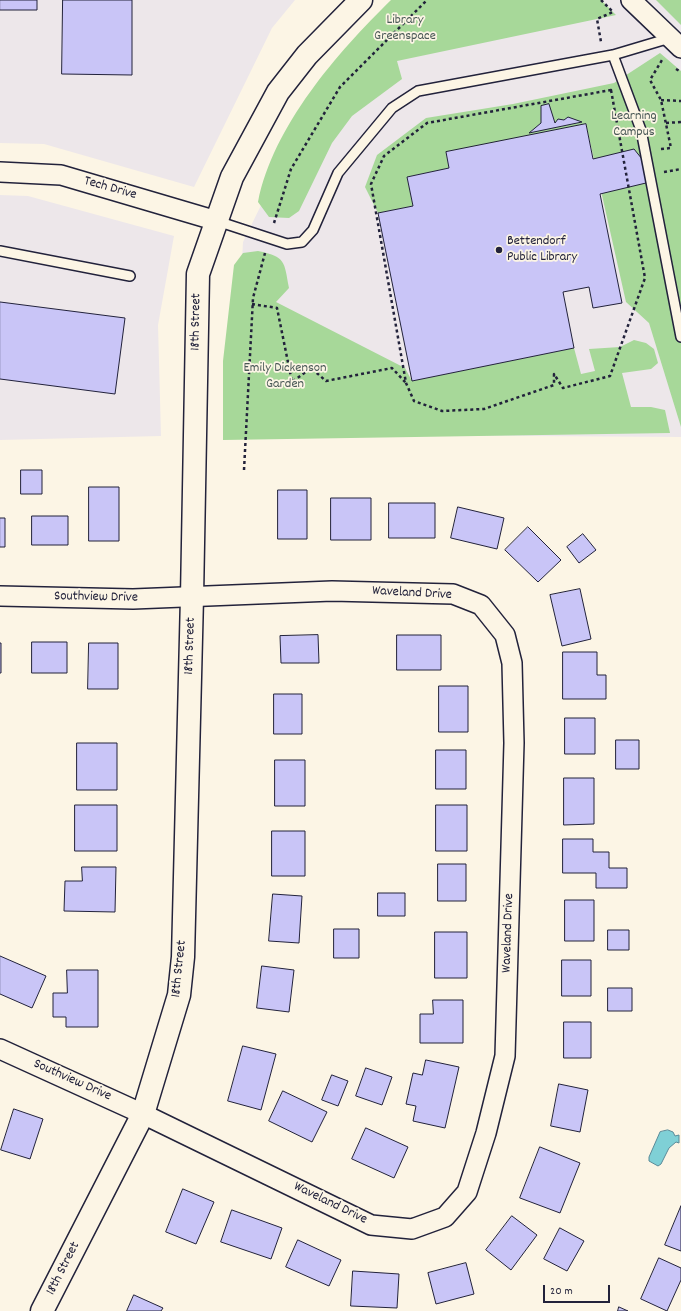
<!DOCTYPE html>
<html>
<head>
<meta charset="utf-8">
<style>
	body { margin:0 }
	#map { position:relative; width:681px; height:1311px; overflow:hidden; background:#fcf5e5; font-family:Dekko,sans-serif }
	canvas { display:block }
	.scale { position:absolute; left:543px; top:1285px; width:67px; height:18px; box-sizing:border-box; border:2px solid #22223b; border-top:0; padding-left:5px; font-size:12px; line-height:14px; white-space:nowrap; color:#22223b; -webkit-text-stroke:3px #fcf5e5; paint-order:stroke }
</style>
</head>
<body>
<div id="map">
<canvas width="681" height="1311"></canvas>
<div class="scale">20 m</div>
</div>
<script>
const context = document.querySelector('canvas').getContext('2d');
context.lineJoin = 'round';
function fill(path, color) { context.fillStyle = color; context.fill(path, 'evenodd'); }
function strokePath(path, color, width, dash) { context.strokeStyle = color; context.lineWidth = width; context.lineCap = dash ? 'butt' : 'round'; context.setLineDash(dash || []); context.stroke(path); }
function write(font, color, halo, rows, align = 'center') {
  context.font = font + ' Dekko,sans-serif'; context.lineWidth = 3.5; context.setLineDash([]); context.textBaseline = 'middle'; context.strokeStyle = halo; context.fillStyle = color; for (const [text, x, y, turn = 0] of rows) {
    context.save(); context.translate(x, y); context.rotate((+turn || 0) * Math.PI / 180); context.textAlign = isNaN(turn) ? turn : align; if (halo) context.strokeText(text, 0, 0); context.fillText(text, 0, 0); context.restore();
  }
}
const built = new Path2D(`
	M 0,0 L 295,0 L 272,28 L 194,187 L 44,144 L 0,143 Z
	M 402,0 L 681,0 L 681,437 L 233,434 L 243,242 L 314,97 Z
	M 0,195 L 28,196 L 174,236 L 158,325 L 161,436 L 0,440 Z`);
const green = new Path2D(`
	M 391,0 L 601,0 L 616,15 L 397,61 L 402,79 L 352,116 L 332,143 L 299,211 L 289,218 L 269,217 L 258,202 C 273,126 337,53 391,0 Z
	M 656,0 L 681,0 L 681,25 Z
	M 660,53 L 681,71 L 681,427 L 649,323 L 626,302 L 586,124 L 446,152 L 449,168 L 407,177 L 413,206 L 378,213 L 365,187 L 377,155 L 426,118 L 513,104 L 614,83 Z
	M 258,251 C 286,257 284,261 289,288 L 276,302 L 405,368 L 412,381 L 574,348 L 581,374 L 595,371 L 589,349 L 620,347 L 634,340 L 646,343 L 654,349 L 658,363 L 651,369 L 622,373 L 631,407 L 651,407 L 665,410 L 670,433 L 223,440 L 223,361 L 234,265 L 243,253 Z`);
const water = new Path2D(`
	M 668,1130 L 673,1132 L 675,1136 L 679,1135 L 679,1143 L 676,1142 L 669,1148 L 661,1164 L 658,1166 L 649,1161 L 649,1157 L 660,1132 Z`);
const building = new Path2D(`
	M 0,0 L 37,0 L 37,10 L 0,10 Z
	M 63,0 L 132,0 L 132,75 L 62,74 Z
	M 549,104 L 555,123 L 558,119 L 564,120 L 568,117 L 582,122 L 529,133 L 541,123 L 541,106 Z
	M 586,124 L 593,159 L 634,149 L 642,159 L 647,174 L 646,183 L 600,194 L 622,303 L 593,308 L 589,287 L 563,292 L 574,348 L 412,381 L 378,213 L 413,206 L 407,177 L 449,168 L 446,152 Z
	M 0,302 L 125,318 L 115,394 L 0,379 Z
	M 21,470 L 42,470 L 42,494 L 21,494 Z
	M 89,487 L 119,487 L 119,541 L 89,541 Z
	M 278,490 L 307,490 L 307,539 L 278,539 Z
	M 331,498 L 371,498 L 371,540 L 331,540 Z
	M 389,503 L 435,503 L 435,538 L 389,538 Z
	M 458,507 L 504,518 L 497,549 L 451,538 Z
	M 32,516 L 68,516 L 68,545 L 32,545 Z
	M 0,518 L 5,518 L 5,547 L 0,547 Z
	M 528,527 L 561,560 L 538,582 L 505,550 Z
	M 583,534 L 596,550 L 579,563 L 567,547 Z
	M 580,589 L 591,639 L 562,646 L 550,595 Z
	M 318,635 L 319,663 L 281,663 L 280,636 Z
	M 397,635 L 441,635 L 441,670 L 397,670 Z
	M 32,642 L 67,642 L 67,673 L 32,673 Z
	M 0,643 L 1,643 L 1,673 L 0,673 Z
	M 89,643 L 118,643 L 118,689 L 88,689 Z
	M 563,652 L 597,652 L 597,675 L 606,675 L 606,699 L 563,699 Z
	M 439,686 L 468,686 L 468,732 L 439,732 Z
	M 274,694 L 302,694 L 302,734 L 274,734 Z
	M 565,718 L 595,718 L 595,754 L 565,754 Z
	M 616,740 L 639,740 L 639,769 L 616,769 Z
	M 77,743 L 117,743 L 117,790 L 77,790 Z
	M 436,750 L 466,750 L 466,789 L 436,789 Z
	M 275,760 L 305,760 L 305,806 L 275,806 Z
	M 564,778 L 594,778 L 594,824 L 564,825 Z
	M 75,805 L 117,805 L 117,851 L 75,851 Z
	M 436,805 L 467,805 L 467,851 L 436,851 Z
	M 272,831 L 305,831 L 305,876 L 272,876 Z
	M 563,839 L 593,839 L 593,852 L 609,852 L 609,868 L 627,868 L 627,888 L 596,888 L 596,873 L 563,873 Z
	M 438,864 L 466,864 L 466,901 L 438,901 Z
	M 82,867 L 116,867 L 115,912 L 64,911 L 65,881 L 82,881 Z
	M 378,893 L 405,893 L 405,916 L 378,916 Z
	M 273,894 L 302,896 L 299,943 L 269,941 Z
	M 565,900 L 594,900 L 594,941 L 565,941 Z
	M 334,929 L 359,929 L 359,958 L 334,958 Z
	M 608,930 L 629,930 L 629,950 L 608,950 Z
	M 435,932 L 467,932 L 467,978 L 435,978 Z
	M 0,956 L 46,976 L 32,1008 L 0,994 Z
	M 562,960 L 591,960 L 591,996 L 562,996 Z
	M 262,966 L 294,970 L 289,1012 L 257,1008 Z
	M 67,970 L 98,970 L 98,1027 L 66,1027 L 66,1017 L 53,1017 L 53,993 L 67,993 Z
	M 608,988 L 632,988 L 632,1011 L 608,1011 Z
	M 433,1000 L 463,1000 L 463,1043 L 420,1043 L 420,1014 L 433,1014 Z
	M 564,1022 L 591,1022 L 591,1058 L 564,1058 Z
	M 243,1046 L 276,1054 L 261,1110 L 228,1101 Z
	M 426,1060 L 459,1067 L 445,1128 L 413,1121 L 416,1106 L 406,1104 L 413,1073 L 422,1075 Z
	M 366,1068 L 392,1077 L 382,1105 L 356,1096 Z
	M 332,1075 L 348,1081 L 338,1106 L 322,1100 Z
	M 559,1084 L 588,1090 L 580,1132 L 551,1126 Z
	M 283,1091 L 327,1112 L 312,1142 L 269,1121 Z
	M 14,1109 L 43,1119 L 30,1159 L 1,1150 Z
	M 366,1128 L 408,1147 L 394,1178 L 352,1159 Z
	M 540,1147 L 580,1163 L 560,1213 L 520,1198 Z
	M 183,1189 L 214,1202 L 196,1244 L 166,1232 Z
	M 681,1206 L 681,1251 L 665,1245 Z
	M 232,1210 L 282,1228 L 271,1259 L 221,1242 Z
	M 512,1216 L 537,1235 L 511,1270 L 486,1250 Z
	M 560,1228 L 584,1241 L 567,1271 L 544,1259 Z
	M 298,1240 L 341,1260 L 329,1286 L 286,1267 Z
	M 659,1258 L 681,1268 L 681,1280 L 667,1311 L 641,1299 Z
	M 466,1263 L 474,1294 L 436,1304 L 428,1273 Z
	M 353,1271 L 399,1274 L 397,1308 L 351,1306 Z
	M 134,1295 L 163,1308 L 161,1311 L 127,1311 Z
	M 619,1307 L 628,1311 L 618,1311 Z`);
const path = new Path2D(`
	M 601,0 L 613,12 L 597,19 L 601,42
	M 676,69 L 681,72
	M 611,90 L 645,278 L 610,376 L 563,388 L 554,374 L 554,385 L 484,409 L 442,411 L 414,401 L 406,383 L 371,184 L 384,156 L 427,123 Z
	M 661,100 L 681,101
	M 666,123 L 681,122
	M 661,149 L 671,148 L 661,100 L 650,80 L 662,60 L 663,61
	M 664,172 L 681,169
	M 274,223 L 291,169 L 340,87 L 427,0
	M 252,304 L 277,308 L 292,382 L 311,368 L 326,381 L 392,368 L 406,383
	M 244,470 L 253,298 L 265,253`);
const lane = new Path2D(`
	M 613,55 L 641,130 L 681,337
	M 217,221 L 287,244 L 302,242 L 313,230 L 338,173 L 392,108 L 418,91 L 613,55 L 670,38
	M 0,251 L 130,276`);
const street = new Path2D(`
	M 631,0 L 681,48
	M 0,172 L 61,175 L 217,221
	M 0,596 L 133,599 L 332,591 L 453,594 L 481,605 L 505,635 L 512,663 L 514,743 L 505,1056 L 486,1133 L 467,1192 L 445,1217 L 412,1229 L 371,1225 L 143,1114 L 0,1049`);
const secondary = new Path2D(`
	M 42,1311 L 143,1114 L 179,995 L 183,957 L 192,597 L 198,274 L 232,177 L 278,92 L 307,55 L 361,0`);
const markers = [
	[499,250,4,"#22223b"]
];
const parkNames = [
	["Library",405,21],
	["Greenspace",405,37],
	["Learning",634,117],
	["Campus",634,133],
	["Emily Dickenson",285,369],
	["Garden",285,385]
];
const streetNames = [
	["Tech Drive",110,189,16],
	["18th Street",197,322,-89],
	["Waveland Drive",412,594,3],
	["Southview Drive",96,598,1],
	["18th Street",191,646,-88],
	["Waveland Drive",509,933,-88],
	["18th Street",180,969,-84],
	["Southview Drive",72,1081,24],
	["Waveland Drive",330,1204,26],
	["18th Street",64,1269,-63]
];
const poiNames = [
	["Bettendorf",507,242],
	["Public Library",507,258]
];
fill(built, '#ede7ea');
fill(green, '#a7d899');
fill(water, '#7fd0d6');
strokePath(water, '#5a8a98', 1);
fill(building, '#c9c5f7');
strokePath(building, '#22223b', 1);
strokePath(lane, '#22223b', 12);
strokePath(street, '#22223b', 22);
strokePath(secondary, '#22223b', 25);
strokePath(path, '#22223b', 2.5, [3, 3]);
strokePath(lane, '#fcf5e5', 9);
strokePath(street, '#fcf5e5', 19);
strokePath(secondary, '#fcf5e5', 22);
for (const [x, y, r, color] of markers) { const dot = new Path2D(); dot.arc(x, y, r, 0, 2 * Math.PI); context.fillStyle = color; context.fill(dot); strokePath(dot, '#fcf5e5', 1.5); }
write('14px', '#4a5957', '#fcf5e5', parkNames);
write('14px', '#22223b', '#fcf5e5', streetNames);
write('14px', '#22223b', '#fcf5e5', poiNames, 'left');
</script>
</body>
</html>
